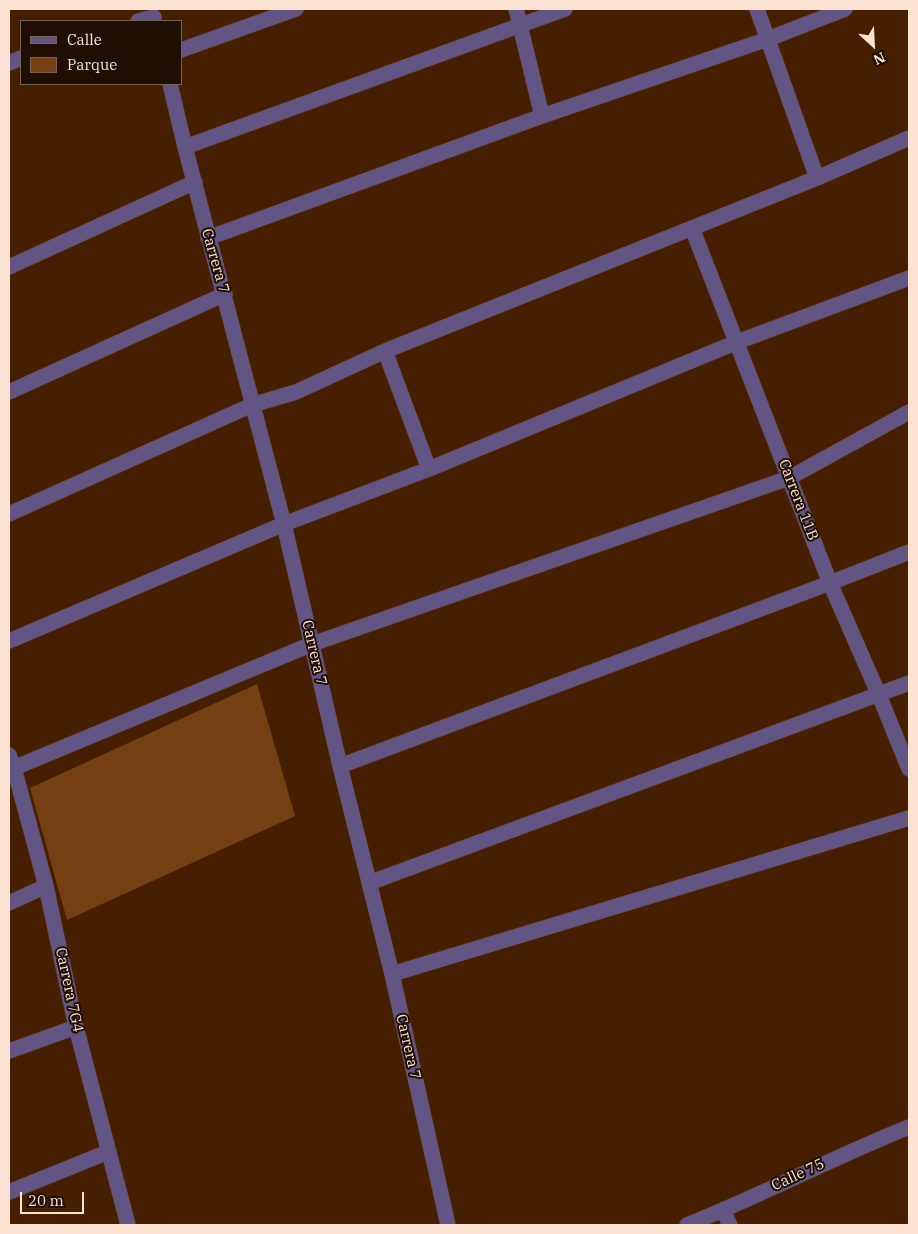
<!DOCTYPE html>
<html>
<head>
<meta charset="utf-8">
<style>
	body { margin:0 }
	#map { position:relative; width:918px; height:1234px; overflow:hidden; background:#451f00; font-family:"IBM Plex Serif",serif }
	canvas { display:block }
	.frame { position:absolute; inset:0; border:10px solid #fce2d1; pointer-events:none }
	.legend { position:absolute; left:20px; top:20px; width:162px; height:65px; box-sizing:border-box; background:#1f0e03; border:1px solid #776355; margin:0; padding:6px 9px; list-style:none; font-size:15px; color:#fce2d1 }
	.legend li { display:flex; align-items:center; gap:10px; height:25px }
	.legend b { width:25px; border:1px solid #776355 }
	.north { position:absolute; left:848px; top:20px; width:50px; height:50px; -webkit-text-stroke:4px #1f0e03; paint-order:stroke; rotate:155deg; font-size:14px; font-weight:700; line-height:20px; text-align:center; color:#fce2d1 }
	.north::after { content:''; display:block; margin:auto; width:18px; height:22px; background:#fce2d1; clip-path:polygon(50% 0,100% 100%,50% 72%,0 100%) }
	.scale { position:absolute; left:20px; top:1192px; width:64px; height:22px; box-sizing:border-box; border:2px solid #fce2d1; border-top:0; padding-left:6px; font-size:15px; line-height:18px; white-space:nowrap; color:#fce2d1; -webkit-text-stroke:4px #1f0e03; paint-order:stroke }
</style>
</head>
<body>
<div id="map">
<canvas width="918" height="1234"></canvas>
<div class="frame"></div>
<ul class="legend">
<li><b style="height:6px;background:#625583"></b>Calle</li>
<li><b style="height:14px;background:#744012"></b>Parque</li>
</ul>
<div class="north">N</div>
<div class="scale">20 m</div>
</div>
<script>
const context = document.querySelector('canvas').getContext('2d');
context.lineJoin = 'round';
function fill(path, color) { context.fillStyle = color; context.fill(path, 'evenodd'); }
function strokePath(path, color, width, dash) { context.strokeStyle = color; context.lineWidth = width; context.lineCap = dash ? 'butt' : 'round'; context.setLineDash(dash || []); context.stroke(path); }
function write(font, color, halo, rows, align = 'center') {
  context.font = font + ' "IBM Plex Serif",serif'; context.lineWidth = 4; context.setLineDash([]); context.textBaseline = 'middle'; context.strokeStyle = halo; context.fillStyle = color; for (const [text, x, y, turn = 0] of rows) {
    context.save(); context.translate(x, y); context.rotate((+turn || 0) * Math.PI / 180); context.textAlign = isNaN(turn) ? turn : align; if (halo) context.strokeText(text, 0, 0); context.fillText(text, 0, 0); context.restore();
  }
}
const green = new Path2D(`
	M 257,684 L 295,816 L 67,920 L 30,788 Z`);
const street = new Path2D(`
	M 516,9 L 542,116
	M 757,9 L 817,178
	M 138,21 L 154,17
	M 181,50 L 296,9
	M 9,63 L 21,58
	M 170,84 L 185,147 L 284,524 L 340,766 L 392,974 L 448,1225
	M 185,147 L 565,9
	M 692,228 L 830,583 L 879,695 L 909,769
	M 208,238 L 542,116 L 768,39 L 845,9
	M 9,267 L 195,182
	M 385,351 L 429,469
	M 9,392 L 225,294
	M 9,514 L 252,405 L 296,392 L 385,351 L 817,178 L 909,138
	M 9,641 L 284,524 L 429,469 L 737,342 L 909,278
	M 9,755 L 14,768 L 46,886 L 76,1027 L 128,1225
	M 340,766 L 830,583 L 909,552
	M 9,770 L 312,644 L 789,478 L 909,412
	M 369,883 L 909,683
	M 9,903 L 46,886
	M 392,974 L 909,818
	M 9,1051 L 76,1027
	M 9,1192 L 108,1152
	M 723,1211 L 730,1225
	M 687,1225 C 762,1195 834,1157 909,1127`);
const streetNames = [
	["Carrera 7",215,261,74],
	["Carrera 11B",798,500,69],
	["Carrera 7",314,653,77],
	["Carrera 7G4",69,990,78],
	["Carrera 7",408,1047,77],
	["Calle 75",798,1175,-25]
];
fill(green, '#744012');
strokePath(street, '#623e21', 16);
strokePath(street, '#625583', 15);
write('15px', '#fce2d1', '#1f0e03', streetNames);
</script>
</body>
</html>
